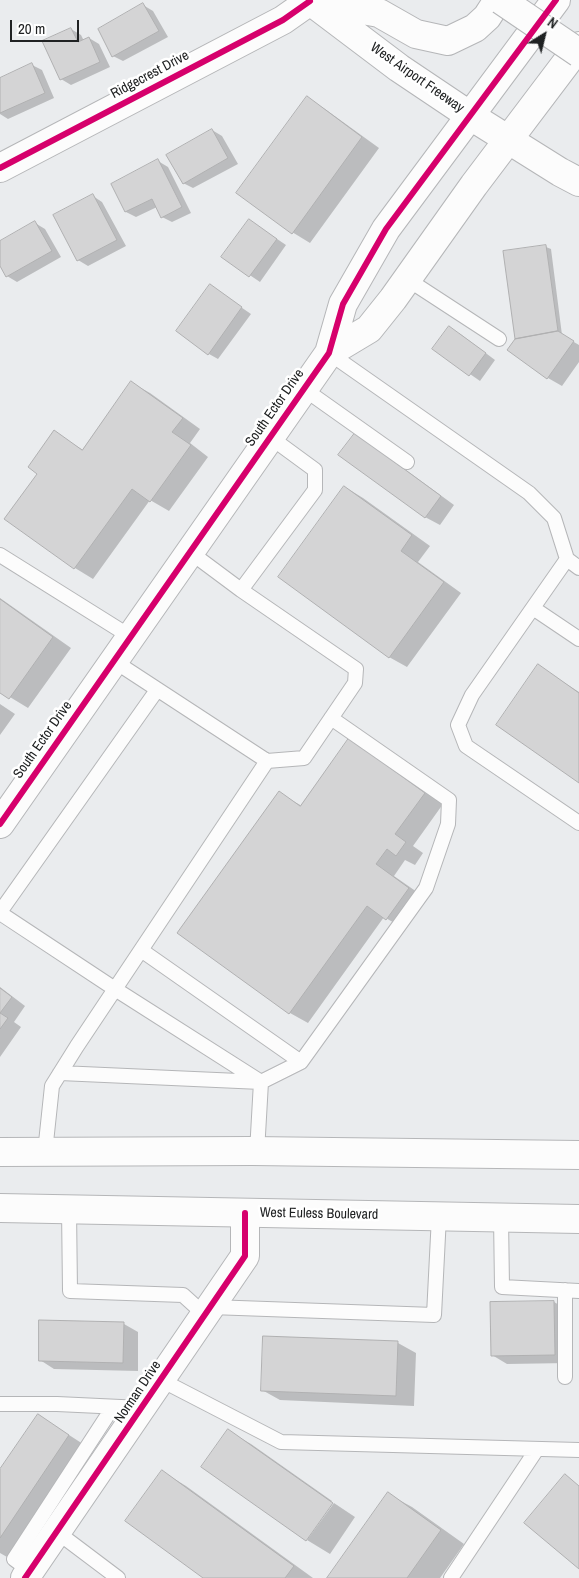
<!DOCTYPE html>
<html>
<head>
<meta charset="utf-8">
<style>
	body { margin:0 }
	#map { position:relative; width:579px; height:1578px; overflow:hidden; background:#eaecee; font-family:"Archivo Narrow",sans-serif }
	canvas { display:block }
	.north { position:absolute; left:519px; top:10px; width:50px; height:50px; -webkit-text-stroke:4px #fff; paint-order:stroke; rotate:36deg; font-size:14px; font-weight:700; line-height:20px; text-align:center; color:#202223 }
	.north::after { content:''; display:block; margin:auto; width:18px; height:22px; background:#202223; clip-path:polygon(50% 0,100% 100%,50% 72%,0 100%) }
	.scale { position:absolute; left:10px; top:20px; width:69px; height:22px; box-sizing:border-box; border:2px solid #202223; border-top:0; padding-left:6px; font-size:15px; line-height:18px; white-space:nowrap; color:#202223; -webkit-text-stroke:4px #fff; paint-order:stroke }
</style>
</head>
<body>
<div id="map">
<canvas width="579" height="1578"></canvas>
<div class="north">N</div>
<div class="scale">20 m</div>
</div>
<script>
const context = document.querySelector('canvas').getContext('2d');
context.lineJoin = 'round';
function fill(path, color) { context.fillStyle = color; context.fill(path, 'evenodd'); }
function strokePath(path, color, width, dash) { context.strokeStyle = color; context.lineWidth = width; context.lineCap = dash ? 'butt' : 'round'; context.setLineDash(dash || []); context.stroke(path); }
function write(font, color, halo, rows, align = 'center') {
  context.font = font + ' "Archivo Narrow",sans-serif'; context.lineWidth = 5; context.setLineDash([]); context.textBaseline = 'middle'; context.strokeStyle = halo; context.fillStyle = color; for (const [text, x, y, turn = 0] of rows) {
    context.save(); context.translate(x, y); context.rotate((+turn || 0) * Math.PI / 180); context.textAlign = isNaN(turn) ? turn : align; if (halo) context.strokeText(text, 0, 0); context.fillText(text, 0, 0); context.restore();
  }
}
const shadow = new Path2D(`
	M 143,5 L 153,11 L 168,37 L 123,61 L 113,56 Z
	M 71,29 L 81,35 L 84,41 L 89,38 L 99,44 L 110,67 L 71,85 L 61,79 Z
	M 32,65 L 42,70 L 54,98 L 8,119 L 0,114 L 0,79 Z
	M 307,98 L 325,109 L 379,148 L 310,243 L 292,232 Z
	M 212,130 L 222,136 L 238,164 L 193,188 L 183,183 Z
	M 158,161 L 168,167 L 191,213 L 172,222 L 162,217 L 157,207 L 136,217 L 126,212 L 112,184 Z
	M 93,196 L 102,202 L 126,246 L 88,266 L 78,260 Z
	M 249,220 L 286,245 L 260,282 L 223,257 Z
	M 35,223 L 45,229 L 61,257 L 17,282 L 7,276 L 0,263 L 0,243 Z
	M 546,247 L 551,249 L 562,335 L 579,345 L 579,362 L 562,386 L 548,378 L 517,338 L 504,252 Z
	M 210,286 L 251,314 L 218,359 L 209,354 Z
	M 459,333 L 495,360 L 480,381 L 434,349 Z
	M 132,383 L 150,393 L 200,429 L 190,443 L 208,457 L 169,511 L 150,500 L 93,579 L 75,568 L 6,519 L 39,473 L 54,432 L 83,450 Z
	M 369,443 L 454,505 L 440,525 L 425,517 Z
	M 345,487 L 363,498 L 430,546 L 418,562 L 461,593 L 407,667 L 389,657 Z
	M 0,598 L 71,648 L 28,708 L 0,691 Z
	M 538,666 L 579,692 L 579,782 Z
	M 0,704 L 15,714 L 0,735 Z
	M 368,750 L 443,804 L 413,846 L 423,853 L 415,865 L 405,860 L 394,876 L 427,899 L 405,929 L 384,917 L 308,1023 L 290,1013 L 179,933 L 279,793 L 302,806 Z
	M 0,987 L 25,1006 L 14,1022 L 21,1027 L 0,1057 Z
	M 554,1302 L 568,1310 L 569,1363 L 507,1364 L 492,1355 Z
	M 124,1324 L 138,1332 L 138,1371 L 54,1369 L 40,1360 Z
	M 398,1343 L 416,1353 L 414,1406 L 280,1400 L 262,1390 Z
	M 38,1415 L 83,1444 L 7,1557 L 0,1553 L 0,1472 Z
	M 228,1431 L 251,1444 L 332,1501 L 305,1540 Z
	M 163,1472 L 186,1486 L 313,1578 L 205,1578 Z
	M 388,1494 L 412,1507 L 464,1544 L 440,1578 L 329,1578 Z
	M 334,1503 L 355,1517 L 330,1554 L 307,1540 Z`);
const building = new Path2D(`
	M 143,3 L 159,31 L 112,57 L 98,29 Z
	M 71,28 L 78,42 L 89,37 L 100,62 L 60,80 L 42,41 Z
	M 32,63 L 45,93 L 0,113 L 0,78 Z
	M 307,96 L 362,137 L 292,234 L 236,193 Z
	M 212,129 L 228,158 L 183,184 L 166,155 Z
	M 158,159 L 182,207 L 161,218 L 152,199 L 125,212 L 111,184 Z
	M 93,194 L 117,240 L 77,261 L 53,215 Z
	M 249,219 L 277,239 L 249,277 L 221,257 Z
	M 35,221 L 52,251 L 6,277 L 0,266 L 0,241 Z
	M 546,245 L 558,331 L 515,339 L 503,251 Z
	M 210,284 L 242,307 L 208,355 L 176,331 Z
	M 449,326 L 486,353 L 469,376 L 432,349 Z
	M 558,331 L 574,341 L 547,379 L 507,350 L 515,339 Z
	M 131,381 L 183,418 L 172,432 L 191,445 L 150,502 L 132,489 L 74,569 L 4,519 L 37,474 L 28,467 L 54,430 L 82,450 Z
	M 355,433 L 441,496 L 425,518 L 338,455 Z
	M 344,486 L 412,535 L 401,551 L 444,582 L 389,658 L 278,577 Z
	M 0,599 L 53,637 L 9,699 L 0,693 Z
	M 538,664 L 579,693 L 579,783 L 496,725 Z
	M 349,738 L 425,793 L 395,834 L 406,842 L 396,856 L 387,849 L 376,864 L 409,888 L 386,920 L 367,906 L 289,1014 L 177,933 L 279,791 L 300,806 Z
	M 0,988 L 12,997 L 0,1013 L 8,1018 L 0,1029 Z
	M 554,1301 L 555,1355 L 491,1356 L 490,1302 Z
	M 39,1320 L 124,1322 L 123,1363 L 39,1361 Z
	M 263,1336 L 398,1341 L 396,1396 L 261,1391 Z
	M 38,1414 L 69,1435 L 0,1538 L 0,1469 Z
	M 228,1429 L 333,1503 L 306,1541 L 201,1467 Z
	M 162,1470 L 294,1566 L 285,1578 L 203,1578 L 125,1521 Z
	M 565,1474 L 579,1486 L 579,1569 L 524,1523 Z
	M 388,1492 L 441,1530 L 407,1578 L 327,1578 Z`);
const lane = new Path2D(`
	M 407,279 L 499,339
	M 329,353 L 529,493 L 554,518 L 567,559 L 579,568
	M 304,389 L 407,462
	M 190,552 L 241,590 L 315,490 L 315,470 L 270,437
	M 0,555 L 131,637
	M 567,559 L 472,695 L 458,725 L 466,746 L 579,823
	M 241,590 L 356,669 L 355,683 L 304,758 L 267,761
	M 533,608 L 579,639
	M 0,912 L 157,690
	M 0,913 L 115,989 L 261,1082 L 301,1062 L 426,888 L 448,824 L 449,800 L 331,718
	M 141,950 L 301,1062
	M 60,1073 L 261,1082 L 257,1152
	M 45,1152 L 52,1086 L 77,1046 L 267,761 L 114,661
	M 69,1209 L 70,1291 L 183,1295 L 205,1315
	M 501,1217 L 502,1287 L 579,1291
	M 565,1290 L 565,1377
	M 211,1307 L 434,1315 L 439,1216
	M 161,1380 L 281,1442 L 579,1450
	M 0,1404 L 57,1404 L 142,1408
	M 57,1532 L 118,1578
	M 30,1571 L 14,1559 L 113,1407
	M 451,1578 L 537,1449`);
const street = new Path2D(`
	M 0,168 L 283,20 L 310,1
	M 25,1578 L 245,1256 L 245,1213`);
const secondary = new Path2D(`
	M 309,0 L 399,68 L 469,115 L 560,172 L 579,182
	M 314,1 L 379,13 L 416,34 L 448,41 L 475,28 L 487,17 L 498,0
	M 329,353 L 369,329 L 393,299 L 474,185 L 579,46
	M 0,824 L 329,353 L 343,304 L 386,229 L 556,0`);
const primary = new Path2D(`
	M 0,1152 L 252,1151 L 579,1155
	M 0,1208 L 579,1219`);
const highwayBridge = new Path2D(`
	M 501,0 L 579,53`);
const cycleway = new Path2D(`
	M 0,168 L 283,20 L 310,1
	M 0,824 L 329,353 L 343,304 L 386,229 L 556,0
	M 25,1578 L 245,1256 L 245,1213`);
const streetNames = [
	["Ridgecrest Drive",150,75,-28],
	["West Airport Freeway",417,78,35],
	["South Ector Drive",275,408,-55],
	["South Ector Drive",43,740,-55],
	["West Euless Boulevard",319,1214,1],
	["Norman Drive",138,1392,-56]
];
fill(shadow, '#0003');
fill(building, '#d4d4d5');
strokePath(building, '#b0b0b1', 1);
strokePath(lane, '#b5b6b8', 16);
strokePath(street, '#b5b6b8', 30);
strokePath(secondary, '#b5b6b8', 30);
strokePath(primary, '#b5b6b8', 30);
strokePath(lane, '#fcfcfc', 14);
strokePath(street, '#fcfcfc', 28);
strokePath(secondary, '#fcfcfc', 28);
strokePath(primary, '#fcfcfc', 28);
strokePath(highwayBridge, '#b5b6b8', 30, []);
strokePath(highwayBridge, '#fcfcfc', 28);
strokePath(cycleway, '#d6006c', 6);
write('14px', '#202223', '#fff', streetNames);
</script>
</body>
</html>
